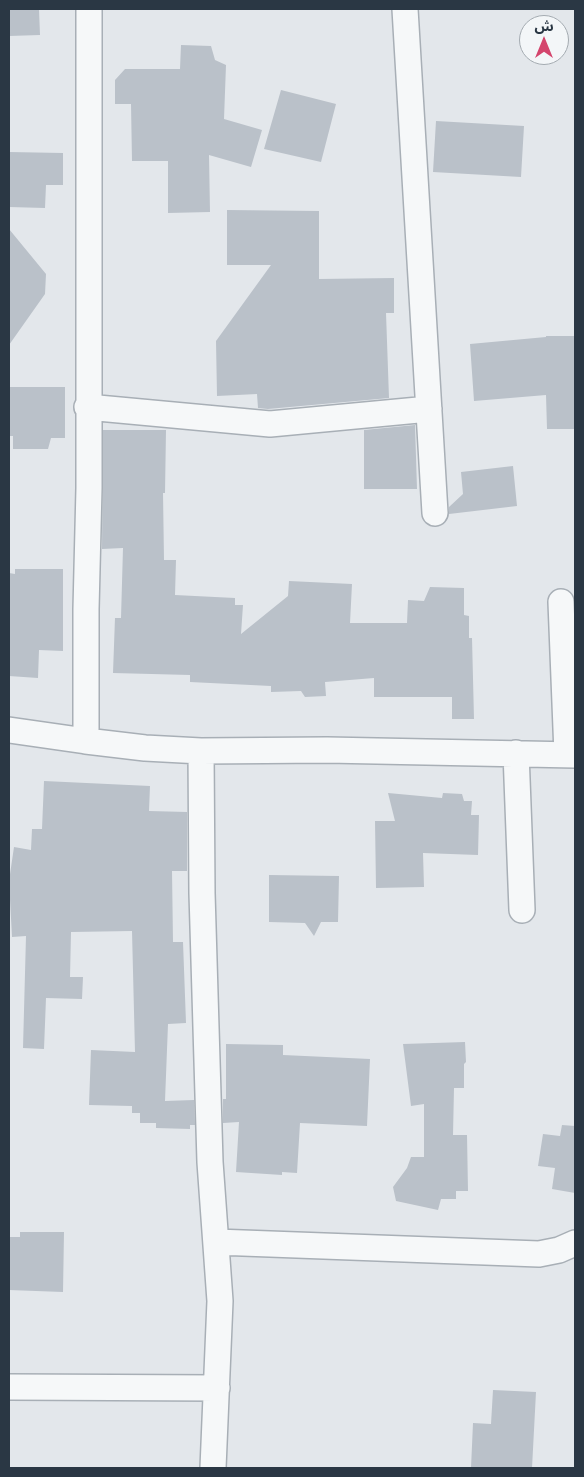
<!DOCTYPE html>
<html>
<head>
<meta charset="utf-8">
<style>
	body { margin:0 }
	#map { position:relative; width:584px; height:1477px; overflow:hidden; background:#e3e7eb; font-family:Arial,"Noto Sans Arabic",sans-serif }
	canvas { display:block }
	.frame { position:absolute; inset:0; border:10px solid #2a3744; pointer-events:none }
	.north { position:absolute; left:519px; top:15px; width:50px; height:50px; box-sizing:border-box; background:#f3f6f8; border:1px solid #a3aab0; border-radius:50%; rotate:0deg; font-size:14px; font-weight:700; line-height:20px; text-align:center; color:#2a3744 }
	.north::after { content:''; display:block; margin:auto; width:18px; height:22px; background:#d4456d; clip-path:polygon(50% 0,100% 100%,50% 72%,0 100%) }
</style>
</head>
<body>
<div id="map">
<canvas width="584" height="1477"></canvas>
<div class="frame"></div>
<div class="north">ش</div>
</div>
<script>
const context = document.querySelector('canvas').getContext('2d');
context.lineJoin = 'round';
function fill(path, color) { context.fillStyle = color; context.fill(path, 'evenodd'); }
function strokePath(path, color, width, dash) { context.strokeStyle = color; context.lineWidth = width; context.lineCap = dash ? 'butt' : 'round'; context.setLineDash(dash || []); context.stroke(path); }
const building = new Path2D(`
	M 9,9 L 39,9 L 40,35 L 9,36 Z
	M 181,45 L 211,46 L 215,60 L 226,65 L 224,119 L 262,130 L 251,167 L 209,155 L 210,212 L 168,213 L 168,161 L 132,161 L 131,104 L 115,104 L 115,80 L 125,69 L 180,69 Z
	M 281,90 L 336,104 L 321,162 L 264,149 Z
	M 436,121 L 524,126 L 521,177 L 433,172 Z
	M 9,152 L 63,153 L 63,185 L 46,185 L 45,208 L 9,207 Z
	M 227,210 L 319,211 L 319,279 L 394,278 L 394,313 L 386,313 L 389,398 L 268,409 L 258,408 L 257,394 L 217,396 L 216,341 L 271,265 L 227,265 Z
	M 9,229 L 46,274 L 45,294 L 9,345 Z
	M 546,336 L 575,336 L 575,429 L 547,429 L 546,395 L 474,401 L 470,344 L 546,337 Z
	M 9,387 L 65,387 L 65,438 L 51,438 L 48,449 L 13,449 L 13,436 L 9,436 Z
	M 415,425 L 417,489 L 364,489 L 364,430 Z
	M 103,430 L 166,430 L 165,493 L 163,493 L 164,560 L 176,560 L 175,595 L 235,598 L 235,605 L 243,605 L 241,634 L 288,596 L 289,581 L 352,584 L 350,623 L 407,623 L 408,600 L 424,601 L 430,587 L 464,588 L 464,615 L 469,616 L 469,638 L 472,638 L 474,719 L 452,719 L 452,697 L 374,697 L 374,678 L 325,682 L 326,696 L 305,697 L 301,691 L 271,692 L 271,686 L 190,682 L 190,675 L 113,673 L 115,618 L 121,618 L 123,548 L 102,549 Z
	M 513,466 L 517,506 L 449,514 L 449,507 L 463,494 L 461,472 Z
	M 15,569 L 63,569 L 63,651 L 39,650 L 38,678 L 9,676 L 9,573 L 15,574 Z
	M 44,781 L 150,786 L 149,811 L 187,812 L 187,871 L 172,871 L 173,942 L 183,942 L 186,1023 L 168,1024 L 165,1101 L 194,1100 L 195,1125 L 190,1125 L 190,1129 L 156,1128 L 156,1123 L 140,1123 L 140,1113 L 132,1113 L 132,1106 L 89,1105 L 91,1050 L 135,1052 L 132,931 L 71,932 L 70,977 L 83,977 L 82,999 L 46,998 L 44,1049 L 23,1048 L 26,936 L 12,937 L 9,881 L 14,847 L 31,850 L 32,829 L 42,829 Z
	M 388,793 L 442,798 L 443,793 L 462,794 L 464,801 L 472,801 L 471,815 L 479,815 L 478,855 L 423,853 L 424,887 L 376,888 L 375,821 L 395,821 Z
	M 269,875 L 339,876 L 338,922 L 321,922 L 314,936 L 305,923 L 269,922 Z
	M 465,1042 L 466,1062 L 464,1064 L 464,1088 L 454,1088 L 453,1135 L 467,1135 L 468,1191 L 456,1191 L 456,1199 L 441,1199 L 438,1210 L 396,1201 L 393,1187 L 407,1168 L 411,1157 L 424,1157 L 424,1104 L 411,1106 L 403,1044 Z
	M 226,1044 L 283,1045 L 283,1055 L 370,1059 L 367,1126 L 300,1123 L 297,1173 L 282,1172 L 282,1175 L 236,1172 L 239,1122 L 223,1123 L 223,1099 L 226,1099 Z
	M 562,1125 L 575,1126 L 575,1193 L 552,1189 L 555,1168 L 538,1166 L 543,1134 L 560,1136 Z
	M 20,1232 L 64,1232 L 63,1292 L 9,1290 L 9,1237 L 20,1237 Z
	M 493,1390 L 536,1392 L 532,1468 L 471,1468 L 473,1423 L 491,1424 Z`);
const minor = new Path2D(`
	M 405,9 L 435,513
	M 87,407 L 270,424 L 429,409
	M 561,602 L 567,754
	M 9,730 L 86,741 L 86,609 L 89,488 L 89,9
	M 86,741 L 145,748 L 201,751 L 202,893 L 210,1162 L 220,1301 L 213,1468
	M 201,751 L 327,750 L 575,755
	M 516,753 L 522,910
	M 216,1242 L 539,1254 L 559,1250 L 575,1243
	M 9,1387 L 217,1388`);
fill(building, '#bac1c9');
strokePath(minor, '#a8afb6', 28);
strokePath(minor, '#f6f8f9', 25);
</script>
</body>
</html>
